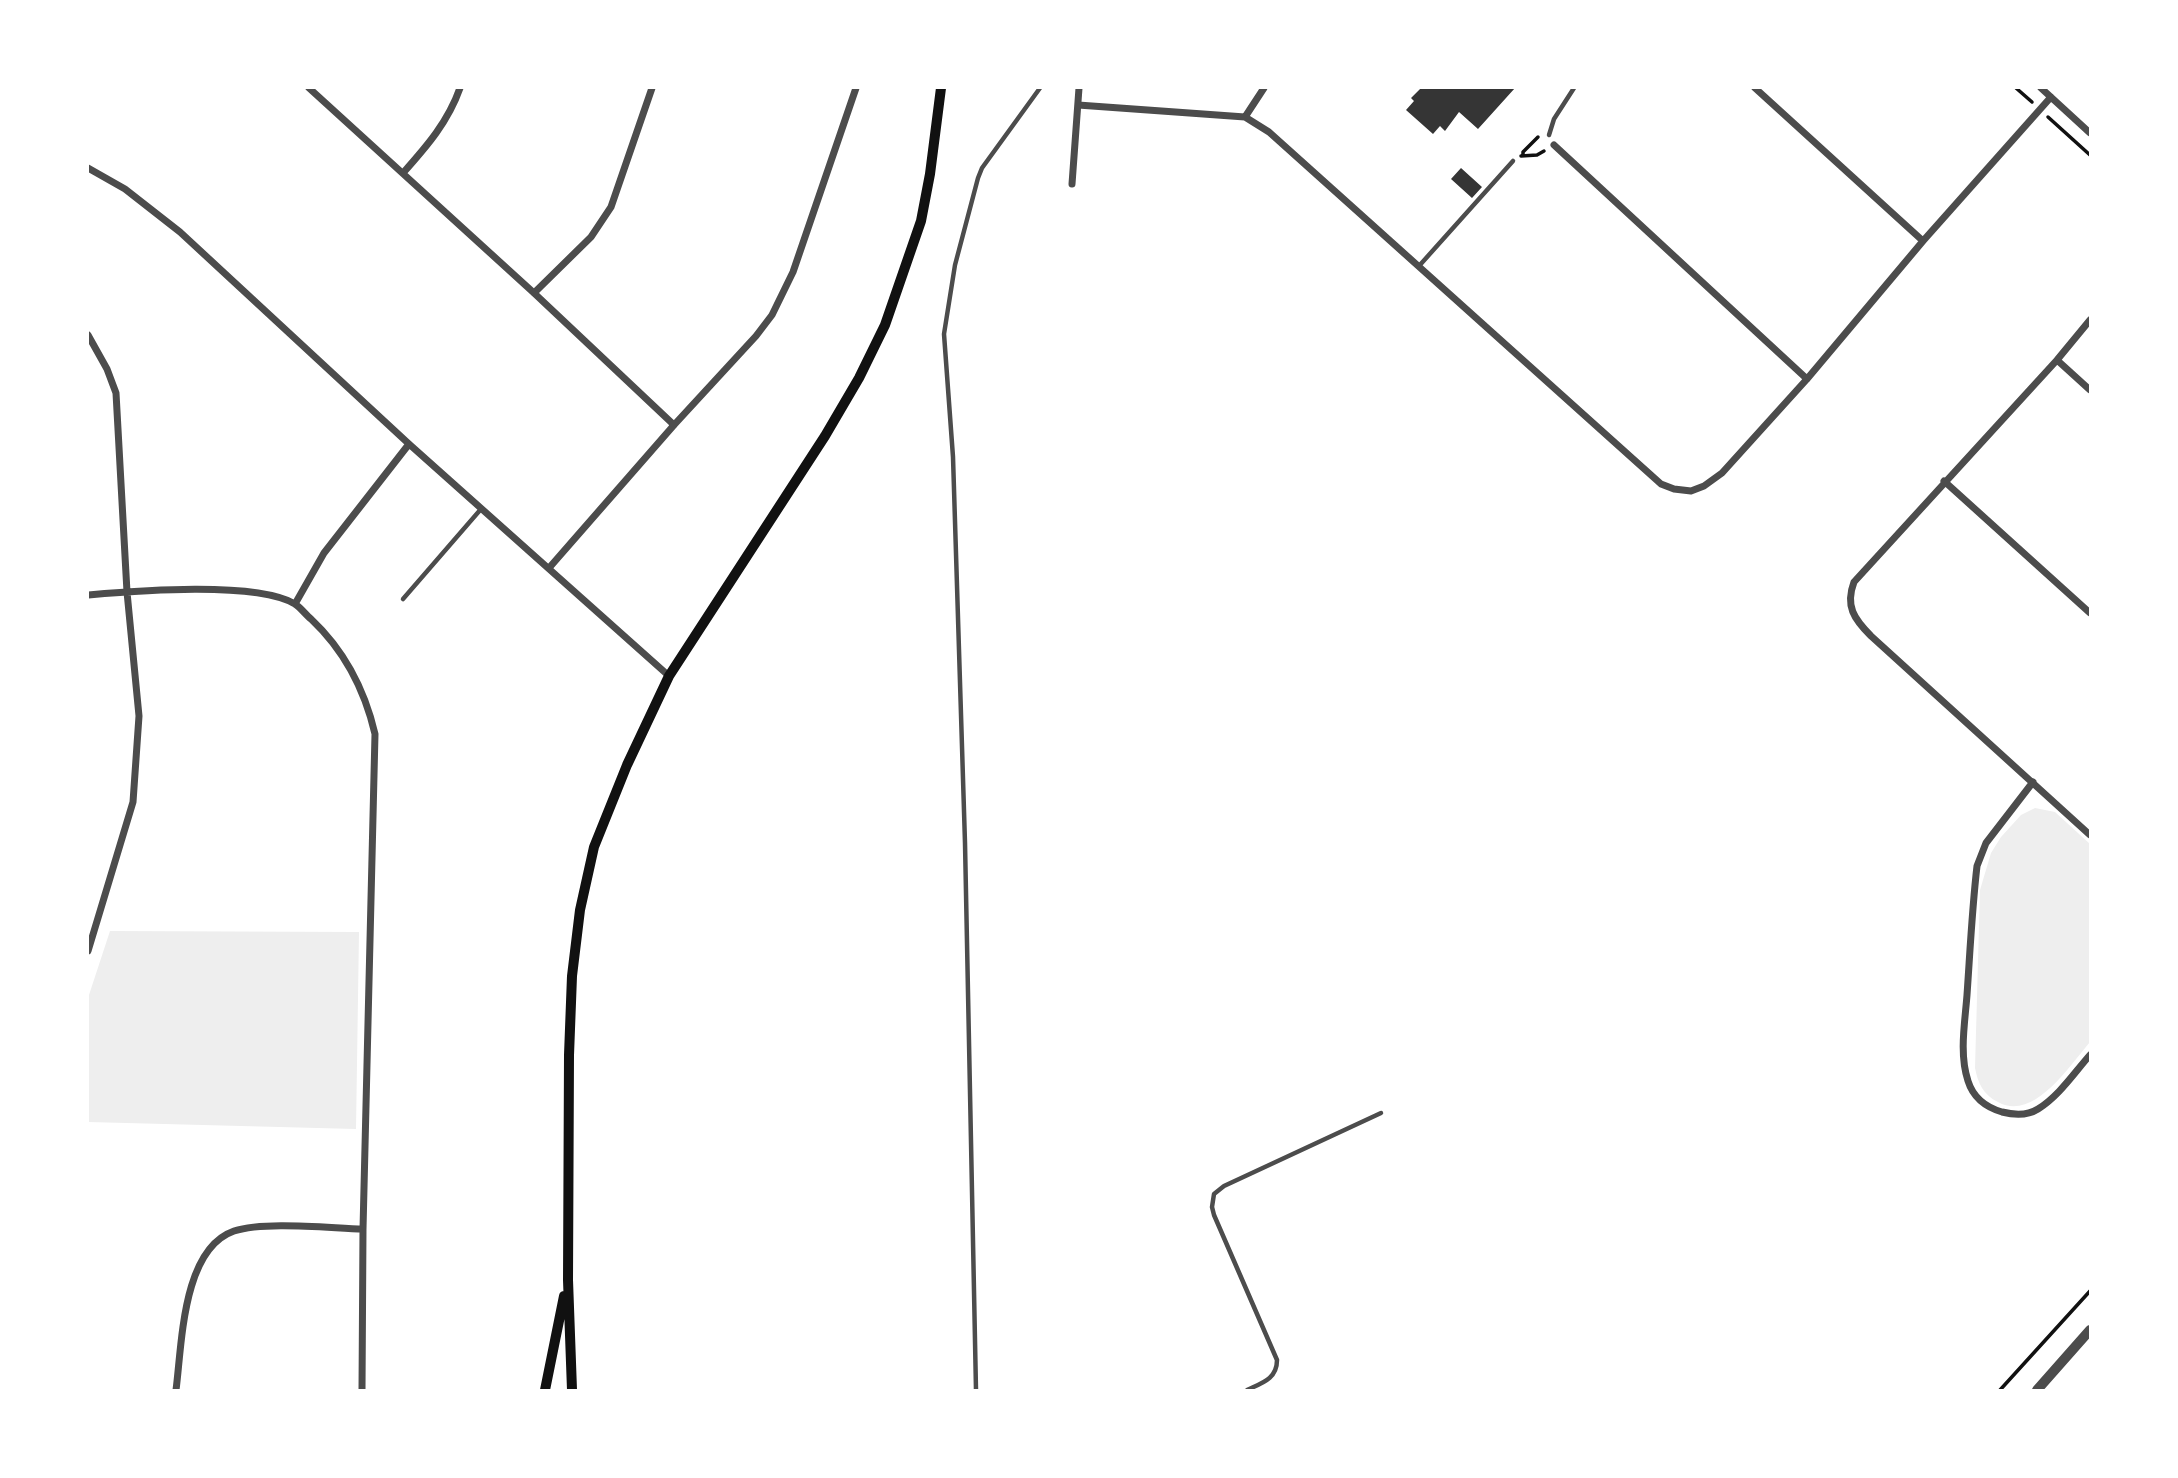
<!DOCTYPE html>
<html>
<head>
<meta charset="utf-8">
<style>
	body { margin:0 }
	#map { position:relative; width:2178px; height:1478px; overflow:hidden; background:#fff; font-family:"Noto Sans",sans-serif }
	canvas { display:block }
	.frame { position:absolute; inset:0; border:89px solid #fff; pointer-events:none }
</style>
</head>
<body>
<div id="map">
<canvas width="2178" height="1478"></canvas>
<div class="frame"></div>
</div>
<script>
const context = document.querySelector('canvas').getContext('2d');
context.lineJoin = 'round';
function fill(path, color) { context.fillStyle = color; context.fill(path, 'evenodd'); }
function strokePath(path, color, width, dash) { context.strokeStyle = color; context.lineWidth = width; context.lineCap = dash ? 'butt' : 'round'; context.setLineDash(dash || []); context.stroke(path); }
const green = new Path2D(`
	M 2035,808 L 2055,812 L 2090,844 L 2090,1042 C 2070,1065 2034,1122 1998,1102 C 1983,1095 1978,1083 1975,1068 L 1980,890 L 1991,853 L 2001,837 L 2021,815 Z
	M 110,931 L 359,932 L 356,1129 L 88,1122 L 88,998 Z`);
const building = new Path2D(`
	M 1421,88 L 1515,88 L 1478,129 L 1459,112 L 1445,131 L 1440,126 L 1433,134 L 1406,110 L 1414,101 L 1411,98 Z
	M 1461,168 L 1482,187 L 1472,198 L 1451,179 Z`);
const path = new Path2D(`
	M 2016,88 L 2032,102
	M 2048,117 L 2090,155
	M 1523,155 L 1523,152 L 1538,137
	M 1521,156 L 1537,155 L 1544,151
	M 2000,1390 L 2090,1291`);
const service = new Path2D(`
	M 1549,135 L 1554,119 L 1574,88
	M 1419,266 L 1513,161
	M 403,599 L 481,509
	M 976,1390 L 965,843 L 953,457 L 944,334 L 955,265 L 978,178 L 982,168 L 1040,88
	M 1247,1390 C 1262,1383 1277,1379 1277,1360 L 1214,1215 L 1212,1207 L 1214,1194 L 1224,1186 L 1381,1113`);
const minor = new Path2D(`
	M 309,88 L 534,293 L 674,425
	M 1755,88 L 1923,241
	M 2041,88 L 2090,133
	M 1078,105 L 1245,117 L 1269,132 L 1661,484 L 1674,489 L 1691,491 L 1704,486 L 1722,473 L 1807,379 L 1923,241 L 2051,97
	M 1245,117 L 1264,88
	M 1554,145 L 1807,379
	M 88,168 L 125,189 L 180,232 L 409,444 L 669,676
	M 403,173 C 427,146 448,122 460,88
	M 1072,184 L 1079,88
	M 534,293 L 591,237 L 611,207 L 652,88
	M 2090,320 L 2057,360 L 1854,582 C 1845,606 1854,619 1871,636 L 2090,835
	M 88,335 L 107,369 L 116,393 L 127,592 L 139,716 L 133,802 L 88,951
	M 2057,360 L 2090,390
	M 1944,481 L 2090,613
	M 549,568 L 674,425 L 756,336 L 772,315 L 793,272 L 856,88
	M 88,595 C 136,591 255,581 295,604 C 301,608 306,615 311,619 C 344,650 365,691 375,734 L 363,1229 L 362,1390
	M 295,604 L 324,553 L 409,444
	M 2033,782 L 1986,843 L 1977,866 C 1972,909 1970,952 1967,995 C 1965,1022 1959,1054 1968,1081 C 1973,1097 1985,1107 2002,1112 C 2014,1115 2027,1116 2038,1109 C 2059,1096 2074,1073 2090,1055
	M 176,1390 C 182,1345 182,1249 234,1231 C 265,1221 328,1228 363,1229`);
const tertiary = new Path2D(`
	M 2037,1390 L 2090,1330`);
const secondary = new Path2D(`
	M 545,1390 L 564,1296
	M 572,1390 L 568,1280 L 569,1055 L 572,976 L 580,910 L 594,847 L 627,765 L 669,676 L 825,436 L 859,378 L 885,325 L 921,221 L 930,174 L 941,88`);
fill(green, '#eee');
fill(building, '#353535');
strokePath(path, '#111', 3.5);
strokePath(service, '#4c4c4c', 4.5);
strokePath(minor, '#4c4c4c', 7);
strokePath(tertiary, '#4c4c4c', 10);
strokePath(secondary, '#111', 10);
</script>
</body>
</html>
